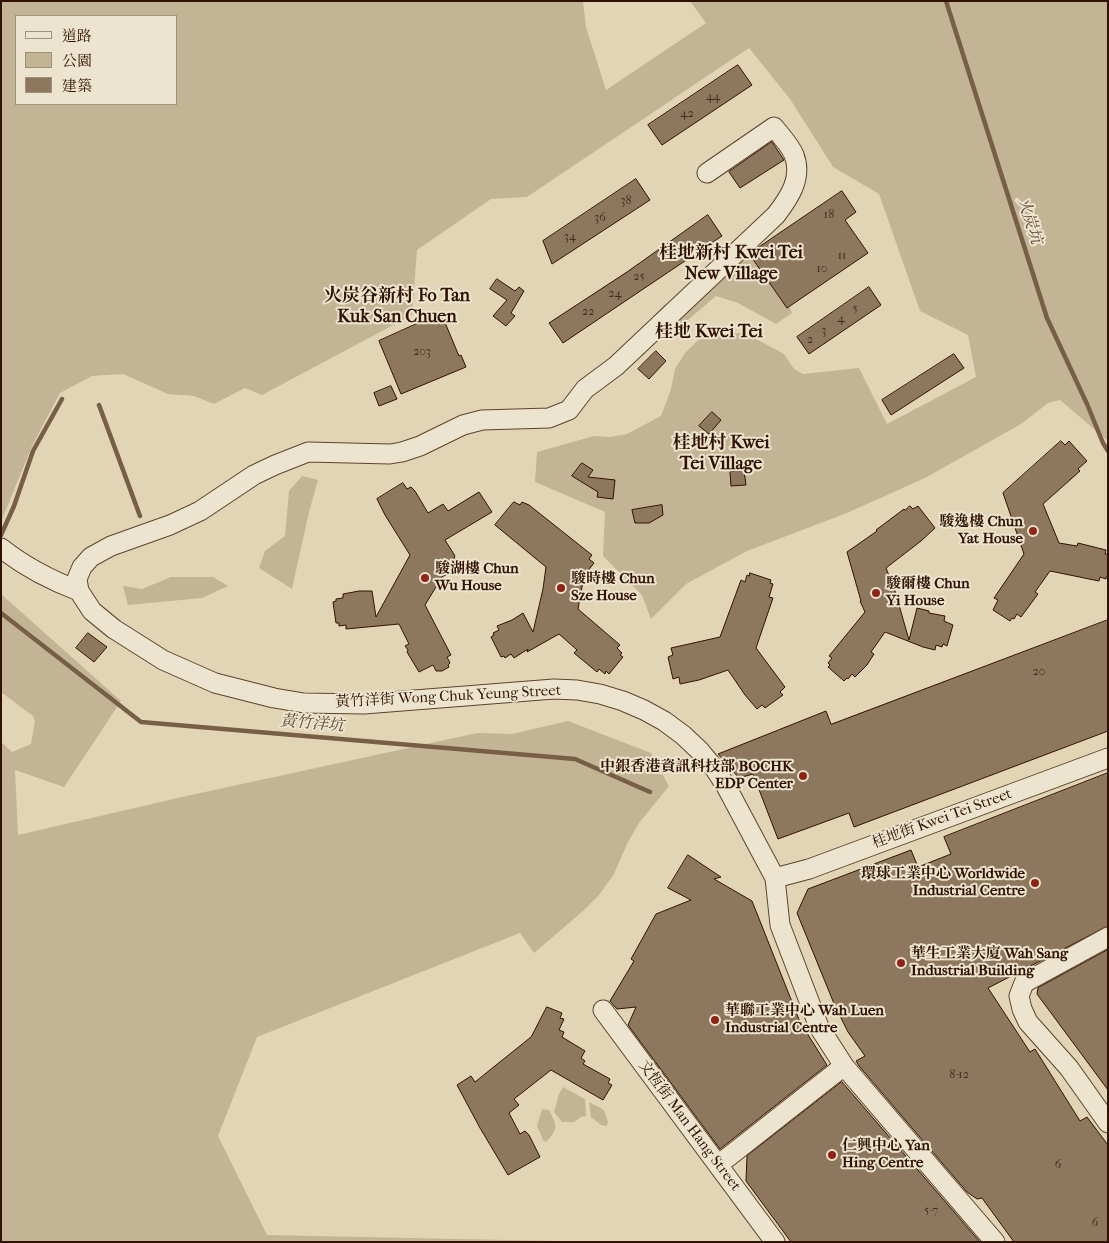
<!DOCTYPE html>
<html>
<head>
<meta charset="utf-8">
<style>
	body { margin:0 }
	#map { position:relative; width:1109px; height:1243px; overflow:hidden; background:#e2d5b5; font-family:"IM FELL French Canon","Noto Serif TC",serif }
	canvas { display:block }
	.frame { position:absolute; inset:0; border:2px solid #311200; pointer-events:none }
	.legend { position:absolute; left:15px; top:15px; width:162px; height:90px; box-sizing:border-box; background:#ece4cf; border:1px solid #a1907c; margin:0; padding:6px 9px; list-style:none; font-size:15px; color:#311200 }
	.legend li { display:flex; align-items:center; gap:10px; height:25px }
	.legend b { width:25px; border:1px solid #a1907c }
</style>
</head>
<body>
<div id="map">
<canvas width="1109" height="1243"></canvas>
<div class="frame"></div>
<ul class="legend">
<li><b style="height:6px;background:#ece4cf"></b>道路</li>
<li><b style="height:14px;background:#c4b496"></b>公園</li>
<li><b style="height:14px;background:#8d775e"></b>建築</li>
</ul>
</div>
<script>
const context = document.querySelector('canvas').getContext('2d');
context.lineJoin = 'round';
function fill(path, color) { context.fillStyle = color; context.fill(path, 'evenodd'); }
function strokePath(path, color, width, dash) { context.strokeStyle = color; context.lineWidth = width; context.lineCap = dash ? 'butt' : 'round'; context.setLineDash(dash || []); context.stroke(path); }
function write(font, color, halo, rows, align = 'center') {
  context.font = font + ' "IM FELL French Canon","Noto Serif TC",serif'; context.lineWidth = 4; context.setLineDash([]); context.textBaseline = 'middle'; context.strokeStyle = halo; context.fillStyle = color; for (const [text, x, y, turn = 0] of rows) {
    context.save(); context.translate(x, y); context.rotate((+turn || 0) * Math.PI / 180); context.textAlign = isNaN(turn) ? turn : align; if (halo) context.strokeText(text, 0, 0); context.fillText(text, 0, 0); context.restore();
  }
}
const green = new Path2D(`
	M 1,1 L 583,1 L 586,27 L 606,90 L 706,23 L 690,1 L 1108,1 L 1108,441 L 1060,400 L 1048,403 L 1021,424 L 925,478 L 847,513 L 747,551 L 686,584 L 651,619 L 642,595 L 603,556 L 605,512 L 535,482 L 537,452 L 594,436 L 609,437 L 627,434 L 661,416 L 671,389 L 675,369 L 685,353 L 698,340 L 719,334 L 745,333 L 784,354 L 794,369 L 803,374 L 859,368 L 887,424 L 976,377 L 968,335 L 920,311 L 879,194 L 833,167 L 790,99 L 749,48 L 527,197 L 491,199 L 417,250 L 412,315 L 262,395 L 245,388 L 214,404 L 194,396 L 168,394 L 123,374 L 92,376 L 60,393 L 32,446 L 1,522 ZM 16,16 L 176,16 L 176,104 L 16,104 Z
	M 750,248 L 781,288 L 792,313 L 776,324 L 738,303 L 716,296 L 675,331 L 647,323 L 664,305 L 720,278 Z
	M 302,476 L 318,480 L 309,512 L 292,589 L 259,568 L 265,551 L 285,536 L 289,491 Z
	M 171,577 L 213,577 L 228,586 L 202,598 L 128,605 L 123,586 L 142,589 Z
	M 1,594 L 121,701 L 64,787 L 15,770 L 18,835 L 182,797 L 477,733 L 512,734 L 568,721 L 651,753 L 669,786 L 639,823 L 628,842 L 614,874 L 599,895 L 583,911 L 534,953 L 520,933 L 257,1037 L 218,1136 L 267,1235 L 603,1242 L 1,1242 L 1,742 L 12,752 L 31,744 L 35,721 L 33,716 L 1,692 Z
	M 563,1087 L 585,1099 L 586,1116 L 581,1117 L 574,1122 L 562,1122 L 554,1112 L 559,1094 Z
	M 589,1102 L 604,1110 L 608,1122 L 607,1126 L 601,1125 L 591,1117 Z
	M 542,1109 L 549,1110 C 557,1125 559,1129 546,1142 L 543,1140 L 537,1126 Z`);
const stream = new Path2D(`
	M 946,1 L 1047,318 L 1087,404 L 1103,443 L 1108,451
	M 99,405 L 140,516
	M 1,535 L 14,506 L 33,451 L 62,399
	M 1,613 L 141,722 L 575,759 L 650,792`);
const building = new Path2D(`
	M 738,65 L 752,85 L 662,145 L 648,125 Z
	M 772,142 L 784,160 L 740,188 L 729,172 Z
	M 636,179 L 650,200 L 552,264 L 543,241 Z
	M 842,191 L 856,212 L 845,220 L 868,253 L 787,308 L 750,255 L 756,249 Z
	M 708,215 L 722,236 L 563,343 L 549,323 L 627,272 Z
	M 497,279 L 515,291 L 519,287 L 524,291 L 511,313 L 515,316 L 506,326 L 493,316 L 507,300 L 490,289 Z
	M 869,287 L 881,305 L 809,354 L 797,337 Z
	M 441,313 L 459,356 L 461,355 L 466,367 L 401,394 L 379,341 Z
	M 656,351 L 666,361 L 649,379 L 638,369 Z
	M 954,354 L 964,368 L 891,415 L 882,400 Z
	M 391,386 L 397,399 L 379,406 L 374,393 Z
	M 712,412 L 721,420 L 709,434 L 699,426 Z
	M 1061,441 L 1065,445 L 1069,441 L 1087,461 L 1078,469 L 1080,471 L 1043,504 L 1059,543 L 1077,546 L 1078,543 L 1106,550 L 1105,554 L 1108,554 L 1108,577 L 1106,577 L 1106,579 L 1100,577 L 1099,581 L 1050,571 L 1035,592 L 1038,594 L 1021,617 L 1017,614 L 1014,619 L 1012,618 L 1010,621 L 993,610 L 998,600 L 994,598 L 1024,554 L 1003,493 Z
	M 582,463 L 593,470 L 588,477 L 615,480 L 613,499 L 597,497 L 598,492 L 572,476 Z
	M 744,471 L 746,485 L 731,486 L 730,472 Z
	M 403,483 L 407,489 L 411,487 L 415,491 L 428,513 L 443,504 L 448,511 L 479,492 L 492,512 L 445,540 L 455,556 L 454,557 L 457,561 L 453,564 L 456,569 L 442,577 L 425,605 L 451,655 L 447,657 L 450,663 L 448,665 L 449,667 L 442,671 L 436,671 L 433,665 L 419,672 L 407,652 L 408,650 L 405,646 L 409,644 L 399,624 L 346,629 L 346,625 L 339,626 L 339,623 L 336,623 L 333,602 L 336,601 L 336,599 L 343,598 L 343,594 L 359,591 L 372,591 L 376,617 L 410,555 L 385,515 L 377,499 Z
	M 514,502 L 520,505 L 522,502 L 529,505 L 592,555 L 589,559 L 594,563 L 584,576 L 578,609 L 620,645 L 617,648 L 622,653 L 620,655 L 623,657 L 609,674 L 606,671 L 605,674 L 599,669 L 597,672 L 574,653 L 577,650 L 559,634 L 527,652 L 528,649 L 514,658 L 511,654 L 505,658 L 504,656 L 501,657 L 491,637 L 494,635 L 493,633 L 499,630 L 497,626 L 512,620 L 523,613 L 533,632 L 543,589 L 546,567 L 495,525 Z
	M 662,505 L 663,515 L 649,523 L 635,523 L 632,510 Z
	M 910,506 L 913,509 L 918,506 L 935,528 L 921,541 L 886,568 L 895,591 L 909,640 L 917,608 L 929,611 L 929,613 L 945,616 L 944,621 L 953,625 L 947,646 L 943,644 L 942,647 L 936,645 L 935,650 L 923,647 L 885,632 L 871,652 L 874,654 L 867,665 L 855,677 L 852,674 L 848,679 L 847,678 L 844,681 L 828,667 L 830,665 L 828,663 L 832,658 L 829,656 L 865,612 L 860,601 L 861,601 L 847,552 L 877,531 L 876,530 L 904,509 L 905,510 Z
	M 750,573 L 771,580 L 770,583 L 773,584 L 769,597 L 773,598 L 756,648 L 785,687 L 780,692 L 783,695 L 765,708 L 762,705 L 757,709 L 745,695 L 728,670 L 699,680 L 680,684 L 679,677 L 673,679 L 668,657 L 673,655 L 671,648 L 720,637 L 741,580 L 745,582 L 747,575 L 749,576 Z
	M 1108,620 L 1108,731 L 854,827 L 849,813 L 778,839 L 753,774 L 739,778 L 718,754 L 826,711 L 831,724 Z
	M 88,633 L 107,647 L 94,662 L 76,648 Z
	M 1108,773 L 1108,926 L 988,988 L 1030,1052 L 1035,1049 L 1080,1121 L 1087,1117 L 1108,1145 L 1108,1242 L 1014,1242 L 982,1198 L 977,1199 L 967,1192 L 859,1066 L 856,1061 L 865,1056 L 848,1032 L 835,1006 L 797,913 L 808,889 L 911,850 L 918,867 L 951,854 L 944,837 Z
	M 688,855 L 721,877 L 714,879 L 752,901 L 800,1022 L 827,1065 L 720,1149 L 628,1025 L 636,1007 L 617,1009 L 610,1001 L 634,961 L 631,959 L 656,914 L 691,900 L 668,888 Z
	M 1108,950 L 1108,1090 L 1037,994 L 1038,988 Z
	M 547,1007 L 562,1013 L 560,1018 L 564,1019 L 559,1030 L 564,1032 L 562,1037 L 585,1051 L 581,1058 L 585,1061 L 583,1064 L 610,1079 L 608,1083 L 612,1085 L 603,1100 L 551,1070 L 514,1099 L 519,1105 L 509,1113 L 520,1134 L 525,1131 L 529,1135 L 540,1157 L 508,1175 L 480,1128 L 457,1085 L 471,1076 L 475,1082 L 531,1037 Z
	M 842,1082 L 980,1242 L 791,1242 L 746,1181 L 747,1156 Z`);
const minor = new Path2D(`
	M 707,173 L 774,127 C 780,135 790,145 794,155 C 803,178 789,198 776,215 L 616,366 L 585,389 L 569,410 L 549,418 L 482,420 L 463,425 L 420,446 L 402,452 L 390,454 L 308,452 L 275,465 L 254,475 L 200,511 L 170,525 L 111,546 L 91,557 L 82,567 L 77,579 L 79,591 L 92,611 L 114,629 L 163,660 L 215,683 L 274,698 L 304,703 L 364,704 L 554,689 L 577,690 L 600,694 L 623,701 L 644,710 L 664,721 L 683,735 L 700,751 L 715,769 L 726,786 L 775,878 L 780,925 L 819,1027 L 844,1066 L 995,1242
	M 1,548 C 25,567 50,580 79,591
	M 775,878 L 809,869 L 1108,758
	M 1108,937 L 1024,983 L 1019,996 L 1022,1009 L 1028,1022 L 1069,1068 L 1108,1123
	M 603,1010 L 775,1242
	M 718,1165 L 844,1066`);
const markers = [
	[1033,531,5,"#8f2418"],
	[425,578,5,"#8f2418"],
	[561,588,5,"#8f2418"],
	[876,593,5,"#8f2418"],
	[803,776,5,"#8f2418"],
	[1035,883,5,"#8f2418"],
	[901,963,5,"#8f2418"],
	[715,1020,5,"#8f2418"],
	[832,1155,5,"#8f2418"]
];
const numberNames = [
	["44",713,97],
	["42",687,114],
	["38",626,201],
	["18",829,215],
	["36",600,218],
	["34",570,237],
	["11",842,256],
	["10",822,269],
	["25",639,277],
	["24",615,294],
	["5",855,309],
	["22",588,312],
	["4",841,319],
	["3",824,331],
	["2",810,340],
	["203",422,352],
	["20",1039,672],
	["8-12",959,1075],
	["6",1058,1165],
	["5-7",931,1211],
	["6",1095,1223]
];
const poiNames = [
	["駿逸樓 Chun",1023,522,"right"],
	["Yat House",1023,539,"right"],
	["駿湖樓 Chun",435,569],
	["Wu House",435,586],
	["駿時樓 Chun",571,579],
	["Sze House",571,596],
	["駿爾樓 Chun",886,584],
	["Yi House",886,601],
	["中銀香港資訊科技部 BOCHK",793,767,"right"],
	["EDP Center",793,784,"right"],
	["環球工業中心 Worldwide",1025,874,"right"],
	["Industrial Centre",1025,891,"right"],
	["華生工業大廈 Wah Sang",911,954],
	["Industrial Building",911,971],
	["華聯工業中心 Wah Luen",725,1011],
	["Industrial Centre",725,1028],
	["仁興中心 Yan",842,1146],
	["Hing Centre",842,1163]
];
const streetNames = [
	["黃竹洋街 Wong Chuk Yeung Street",448,697,-3],
	["桂地街 Kwei Tei Street",942,819,-20],
	["文恆街 Man Hang Street",689,1126,53]
];
const waterNames = [
	["火炭坑",1029,221,72],
	["黃竹洋坑",312,724,5]
];
const quarterNames = [
	["桂地新村 Kwei Tei",731,254],
	["New Village",731,275],
	["火炭谷新村 Fo Tan",397,297],
	["Kuk San Chuen",397,318],
	["桂地 Kwei Tei",709,333],
	["桂地村 Kwei",721,444],
	["Tei Village",721,465]
];
fill(green, '#c4b496');
strokePath(stream, '#775f47', 4.5);
fill(building, '#8d775e');
strokePath(building, '#311200', 1);
strokePath(minor, '#5d432d', 21);
strokePath(minor, '#ece4cf', 19);
for (const [x, y, r, color] of markers) { const dot = new Path2D(); dot.arc(x, y, r, 0, 2 * Math.PI); context.fillStyle = color; context.fill(dot); strokePath(dot, '#ece4cf', 2); }
write('12px', '#482b18', null, numberNames);
write('bold 15px', '#311200', '#ece4cf', poiNames, 'left');
write('15px', '#311200', '#ece4cf', streetNames);
write('italic 16px', '#604630', '#ece4cf', waterNames);
write('bold 18px', '#311200', '#ece4cf', quarterNames);
</script>
</body>
</html>
